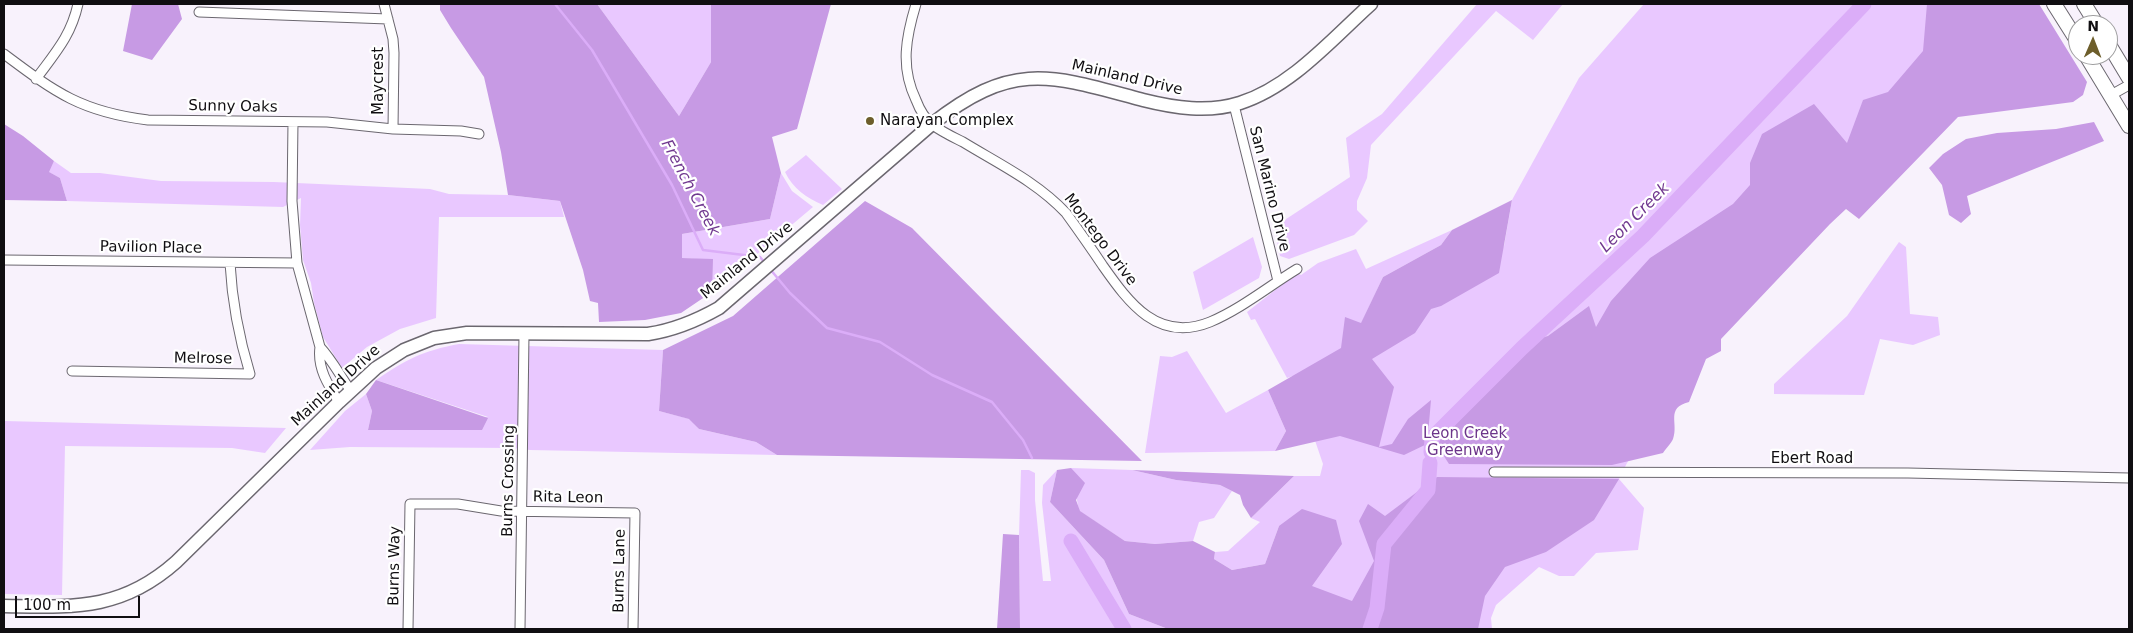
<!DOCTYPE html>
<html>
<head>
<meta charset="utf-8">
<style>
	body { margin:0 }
	#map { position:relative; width:2133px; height:633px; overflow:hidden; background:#f8f2fc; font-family:"DejaVu Sans",sans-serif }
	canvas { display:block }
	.frame { position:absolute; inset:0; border:5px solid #100e11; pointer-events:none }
	.north { position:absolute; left:2068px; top:15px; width:50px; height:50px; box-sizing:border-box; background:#fff; border:1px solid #9f9fa0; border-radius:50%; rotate:1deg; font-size:14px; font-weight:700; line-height:20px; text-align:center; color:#100e11 }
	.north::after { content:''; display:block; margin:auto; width:18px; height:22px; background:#6d5e2b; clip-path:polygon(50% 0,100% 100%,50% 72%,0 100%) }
	.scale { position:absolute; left:15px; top:596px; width:125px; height:22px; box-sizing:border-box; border:2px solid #100e11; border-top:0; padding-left:6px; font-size:15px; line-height:18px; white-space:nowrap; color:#100e11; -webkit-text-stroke:4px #fff; paint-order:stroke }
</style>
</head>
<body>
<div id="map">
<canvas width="2133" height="633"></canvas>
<div class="frame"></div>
<div class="north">N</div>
<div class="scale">100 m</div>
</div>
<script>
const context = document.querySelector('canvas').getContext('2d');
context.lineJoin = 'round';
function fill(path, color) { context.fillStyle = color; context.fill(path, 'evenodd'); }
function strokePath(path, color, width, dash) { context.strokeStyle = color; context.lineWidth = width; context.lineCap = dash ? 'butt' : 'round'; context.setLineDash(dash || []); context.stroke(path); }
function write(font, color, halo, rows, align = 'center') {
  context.font = font + ' "DejaVu Sans",sans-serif'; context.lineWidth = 4.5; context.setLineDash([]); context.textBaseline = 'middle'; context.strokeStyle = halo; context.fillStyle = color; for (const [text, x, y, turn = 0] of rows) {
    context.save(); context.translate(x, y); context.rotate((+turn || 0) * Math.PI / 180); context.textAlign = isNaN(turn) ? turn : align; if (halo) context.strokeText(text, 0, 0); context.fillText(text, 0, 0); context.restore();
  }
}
const green = new Path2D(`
	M 597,4 L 711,4 L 711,62 L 679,116 Z
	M 1477,4 L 1563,4 L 1533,40 L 1496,11 L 1371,145 L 1367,178 L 1357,201 L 1357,210 L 1368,221 L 1354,235 L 1289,259 L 1280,256 L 1274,227 L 1350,177 L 1346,138 L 1382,114 Z
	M 1644,4 L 2039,4 L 1966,110 L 1832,216 L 1701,354 L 1627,463 L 1619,479 L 1644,508 L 1638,550 L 1596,553 L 1574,576 L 1559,576 L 1539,567 L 1496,605 L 1491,618 L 1492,629 L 1292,629 L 1279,526 L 1265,564 L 1232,570 L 1214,559 L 1215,552 L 1228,551 L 1260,522 L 1251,518 L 1294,476 L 1320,476 L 1323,464 L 1293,376 L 1287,378 L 1255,319 L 1251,320 L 1247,312 L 1297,273 L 1301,275 L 1318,263 L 1356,249 L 1366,269 L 1452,230 L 1441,245 L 1383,277 L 1361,324 L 1341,348 L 1504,246 L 1512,200 L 1579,78 Z
	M 806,155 L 842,189 L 823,205 C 807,198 793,189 785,172 Z
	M 54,161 L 71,173 L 100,173 L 161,181 L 274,182 L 430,189 L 449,194 L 508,195 L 560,201 L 564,217 L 439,217 L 436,318 L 400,329 L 367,347 L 342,368 L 323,337 L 314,303 L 311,283 L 303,260 L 300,225 L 301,198 L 283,207 L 67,201 L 60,178 L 48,172 Z
	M 781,173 L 792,191 L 813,207 L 712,292 L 712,260 L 682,258 L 682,234 L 770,219 Z
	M 1253,237 L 1262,267 L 1259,278 L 1203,310 L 1193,272 Z
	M 1899,242 L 1906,247 L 1910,314 L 1938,317 L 1940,335 L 1913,345 L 1880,339 L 1864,395 L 1774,394 L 1774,384 L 1847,316 Z
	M 459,344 L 663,350 L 659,411 L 690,419 L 699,429 L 756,442 L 777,455 L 530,450 L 513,448 L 350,447 L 310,450 L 345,411 L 366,394 L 372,411 L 368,430 L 488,417 L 376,380 C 407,359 422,351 459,344 Z
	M 1187,351 L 1226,413 L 1268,390 L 1286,431 L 1275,451 L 1145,453 L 1160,356 L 1172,357 Z
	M 4,421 L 286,428 L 265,453 L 232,448 L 65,446 L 62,595 L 4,594 Z
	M 1071,468 L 1132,470 L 1176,480 L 1220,485 L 1232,491 L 1214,518 L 1199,522 L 1193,541 L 1155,544 L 1125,541 L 1079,511 Z
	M 1021,470 L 1029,470 L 1035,473 L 1035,500 L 1043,581 L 1051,581 L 1042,503 L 1043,485 L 1057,470 L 1050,502 L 1104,560 L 1129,614 L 1168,629 L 1020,629 L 1019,535 Z`);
const forest = new Path2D(`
	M 132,4 L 178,4 L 182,19 L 152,60 L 123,51 Z
	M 440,4 L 597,4 L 679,116 L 711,62 L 711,4 L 831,4 L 797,129 L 772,137 L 781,173 L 770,219 L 682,234 L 682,258 L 713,259 L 712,292 L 681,313 L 645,320 L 599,322 L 598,303 L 590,301 L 583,270 L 560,201 L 508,195 L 501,152 L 484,77 L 451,28 L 440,10 Z
	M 1927,4 L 2039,4 L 2087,82 L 2083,95 L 2073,102 L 1958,117 L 1859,219 L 1846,209 L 1830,224 L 1721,339 L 1721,351 L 1706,359 L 1689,402 C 1665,408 1679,423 1673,439 C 1671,444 1666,448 1663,453 L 1612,465 L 1449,464 L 1436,444 L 1429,443 L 1404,455 L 1340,436 L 1275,451 L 1286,431 L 1268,390 L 1341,348 L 1345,317 L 1361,323 L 1383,277 L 1441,245 L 1452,230 L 1512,200 L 1499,273 L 1441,306 L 1431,309 L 1415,333 L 1372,359 L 1394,387 L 1379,447 L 1392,444 L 1408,419 L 1431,400 L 1428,435 L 1435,439 L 1534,340 L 1548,336 L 1589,306 L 1596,327 L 1611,301 L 1650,258 L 1733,204 L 1750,185 L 1750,163 L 1762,134 L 1814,104 L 1847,143 L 1863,100 L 1888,92 L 1923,51 Z
	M 2094,122 L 2104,141 L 1967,196 L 1971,214 L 1961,223 L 1949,215 L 1942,185 L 1929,168 L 1943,154 L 1966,139 L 1997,133 L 2056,129 Z
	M 4,124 L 23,136 L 54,161 L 49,172 L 60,178 L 67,201 L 4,200 Z
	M 865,201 L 912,228 L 1142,461 L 777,455 L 756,442 L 699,429 L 689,419 L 659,411 L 663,350 L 733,316 Z
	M 376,380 L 488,418 L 482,430 L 368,430 L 372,411 L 366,394 Z
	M 1071,468 L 1085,483 L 1076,500 L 1080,511 L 1125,541 L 1155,544 L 1193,541 L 1215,552 L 1214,559 L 1232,570 L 1265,564 L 1279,526 L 1302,509 L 1336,520 L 1342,544 L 1312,586 L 1352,601 L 1374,561 L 1359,521 L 1368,504 L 1385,516 L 1437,477 L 1619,479 L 1594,520 L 1546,552 L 1505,567 L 1485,596 L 1478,629 L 1168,629 L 1129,614 L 1104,560 L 1050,502 L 1057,470 Z
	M 1132,470 L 1294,476 L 1251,518 L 1243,505 L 1240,495 L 1220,485 L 1176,480 Z
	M 1003,534 L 1019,535 L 1020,629 L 997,629 Z`);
const stream = new Path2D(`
	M 555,4 L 592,50 L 672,185 L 703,250 L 760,257 L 765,263
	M 770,269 L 790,293 L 827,328 L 880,342 L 932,375 L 992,402 L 1023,440 L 1032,458`);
const river = new Path2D(`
	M 1431,452 L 1432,438 L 1522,348 L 1643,236 L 1864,4
	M 1071,541 L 1124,629
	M 1370,629 L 1377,608 L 1384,544 L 1428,490 L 1430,463`);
const minor = new Path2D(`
	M 384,4 L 393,39 L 394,53 L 393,129
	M 916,4 C 906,37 900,67 916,100 C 919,108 925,119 933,125 C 942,132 953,137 963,142 C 999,164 1037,182 1066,213 C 1079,231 1091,248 1103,266 C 1129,303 1158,343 1210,322 C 1241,309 1269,286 1297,269
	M 199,12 L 388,19
	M 4,54 C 56,93 82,112 148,120 L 327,122 L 393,129 L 461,131 L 479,134
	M 36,79 C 55,53 71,36 78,4
	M 2111,95 L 2129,85
	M 1234,105 L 1278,281
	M 293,122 L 292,201 L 297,263 L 320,347 C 317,368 328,385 339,402
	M 4,260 L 297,263
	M 320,347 C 333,361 340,376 351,391
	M 72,371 L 250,374 C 239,338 232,301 230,263
	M 1494,472 L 1908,473 L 2129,478
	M 408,629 L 410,504 L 458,504 L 501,511 L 635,513 L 633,629
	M 520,629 L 524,334`);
const secondary = new Path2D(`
	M 4,606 C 73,607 121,611 176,562 L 339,402 L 376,368 L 404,350 L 434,338 L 467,333 L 648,334 C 675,330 696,321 719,308 L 932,124 C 1013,60 1051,75 1143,100 C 1175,108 1208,113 1240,103 C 1291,87 1332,39 1371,4`);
const primary = new Path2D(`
	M 2054,4 L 2078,42
	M 2084,4 L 2097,25
	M 2108,43 L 2129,78
	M 2086,55 L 2129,126`);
const markers = [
	[870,121,5,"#6d5e2b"]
];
const streetNames = [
	["Mainland Drive",1127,78,13],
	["Maycrest",379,81,-90],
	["Sunny Oaks",233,107,1],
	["San Marino Drive",1269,189,76],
	["Montego Drive",1100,240,53],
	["Pavilion Place",151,248,1],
	["Mainland Drive",747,261,-39],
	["Melrose",203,359,1],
	["Mainland Drive",336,386,-42],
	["Ebert Road",1812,459],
	["Burns Crossing",509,481,-89],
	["Rita Leon",568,498,1],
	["Burns Way",395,566,-89],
	["Burns Lane",620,571,-89]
];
const poiNames = [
	["Narayan Complex",880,121]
];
const parkNames = [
	["Leon Creek",1465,434],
	["Greenway",1465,451]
];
const waterNames = [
	["French Creek",690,188,62],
	["Leon Creek",1635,218,-45]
];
fill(green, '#e9c8ff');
fill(forest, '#c79ae4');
strokePath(stream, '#dbadf8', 2.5);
strokePath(river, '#dbadf8', 15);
strokePath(minor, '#6b676f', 11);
strokePath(secondary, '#6b676f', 15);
strokePath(primary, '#6b676f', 16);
strokePath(minor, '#fff', 9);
strokePath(secondary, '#fff', 12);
strokePath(primary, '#fff', 14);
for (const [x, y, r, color] of markers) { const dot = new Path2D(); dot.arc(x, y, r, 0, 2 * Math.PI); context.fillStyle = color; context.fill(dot); strokePath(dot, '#fff', 2); }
write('15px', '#100e11', '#fff', streetNames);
write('15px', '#100e11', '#fff', poiNames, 'left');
write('15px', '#6c348a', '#fff', parkNames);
write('italic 16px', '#70388f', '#fff', waterNames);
</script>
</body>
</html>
